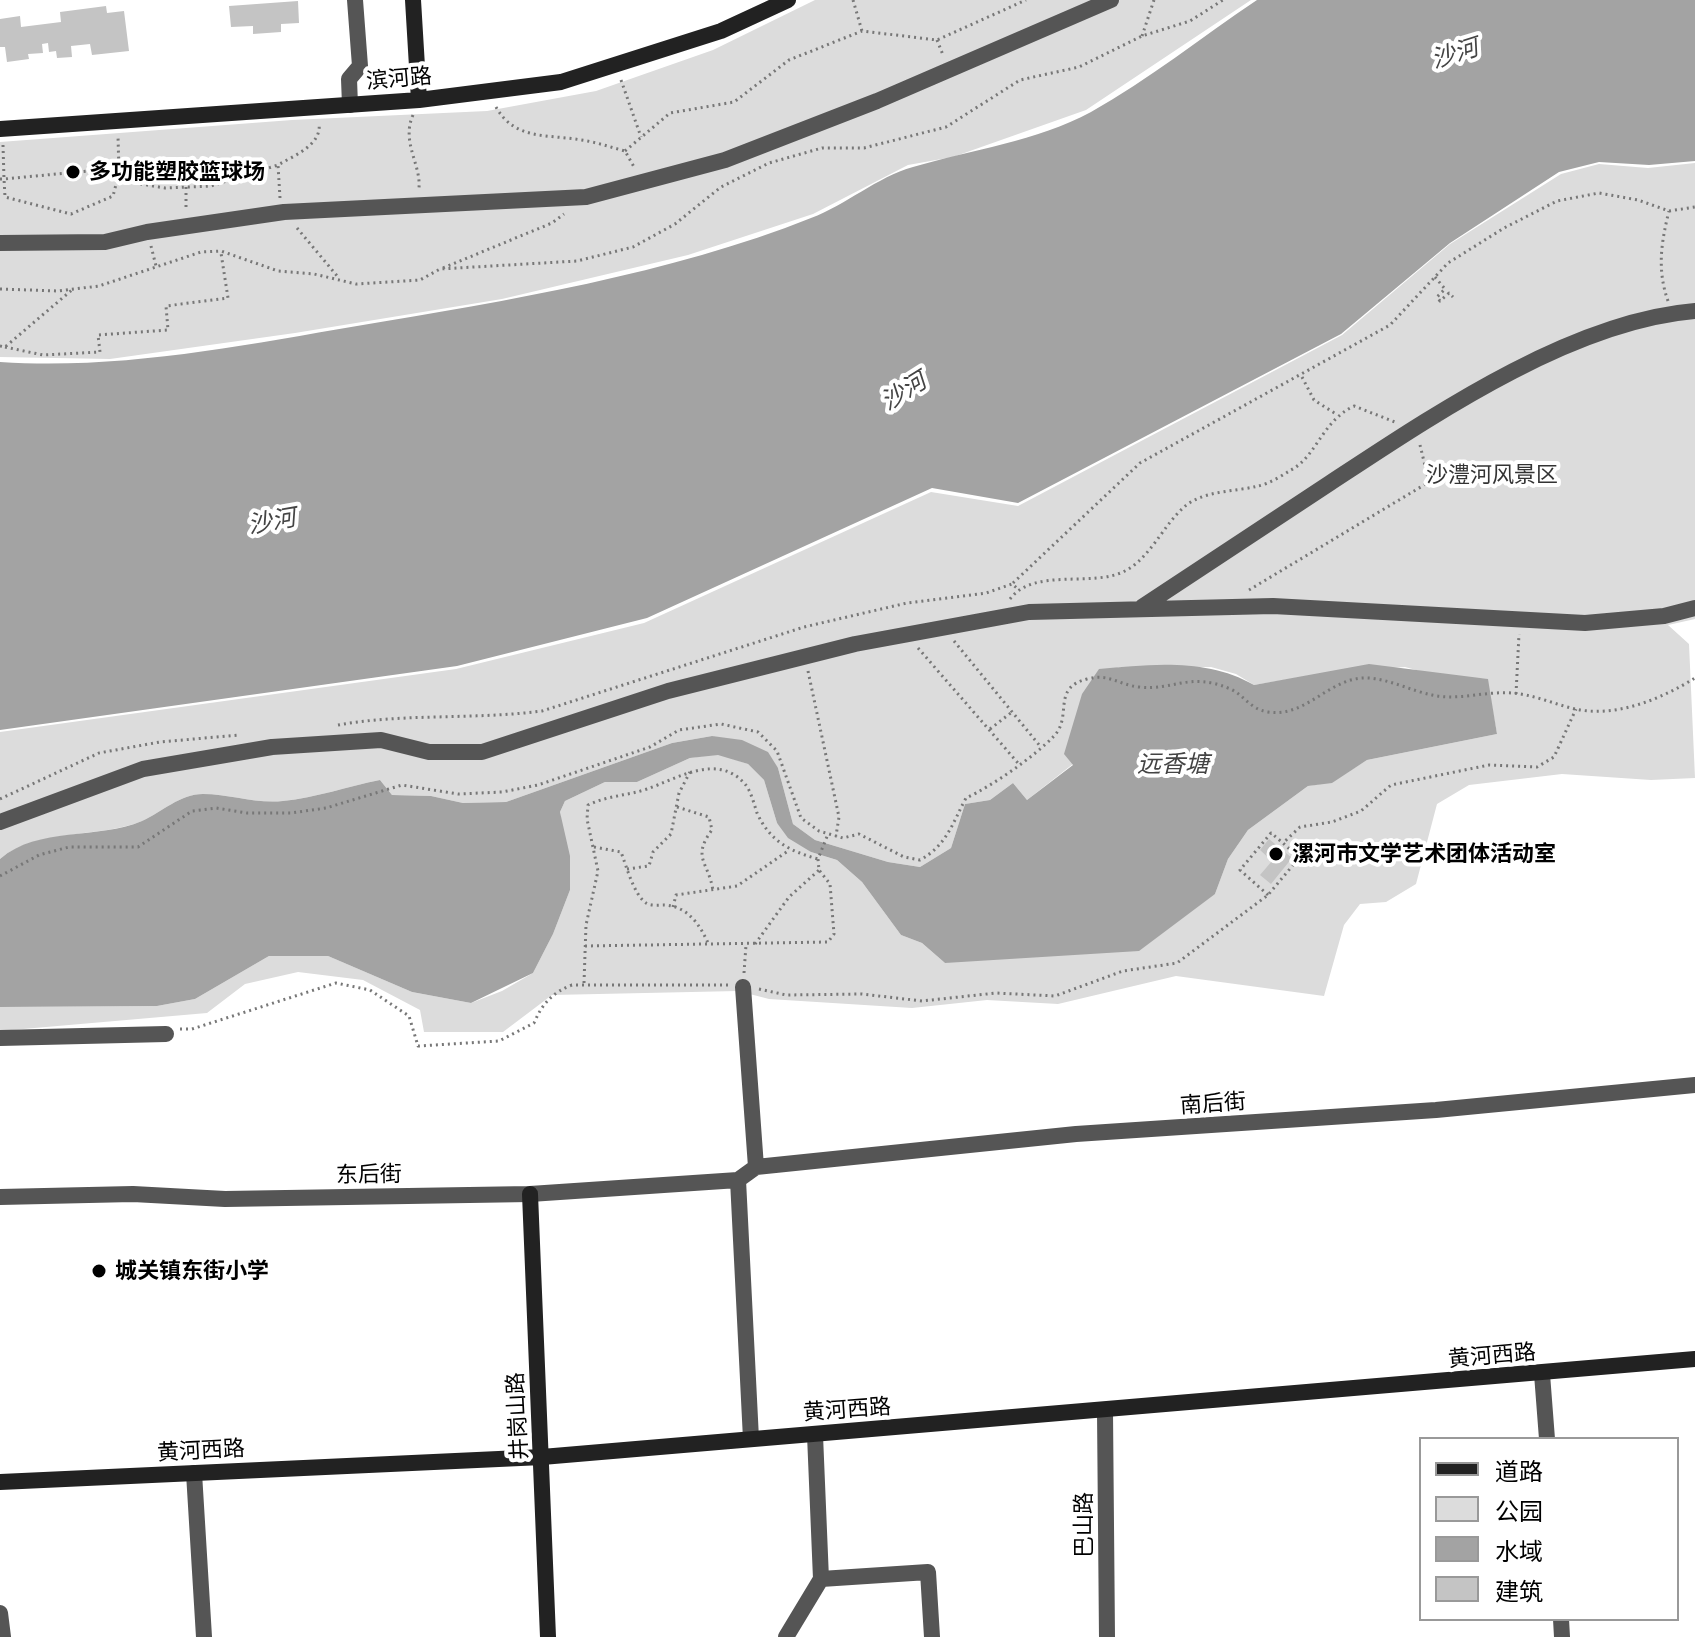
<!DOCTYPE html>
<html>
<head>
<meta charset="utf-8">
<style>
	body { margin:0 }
	#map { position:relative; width:1695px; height:1637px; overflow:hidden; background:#fff; font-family:Mulish,"Noto Sans SC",sans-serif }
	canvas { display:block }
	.legend { position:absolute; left:1419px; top:1437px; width:260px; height:184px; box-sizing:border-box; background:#fff; border:2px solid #999; margin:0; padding:10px 14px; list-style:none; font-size:24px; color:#000 }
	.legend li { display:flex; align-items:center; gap:16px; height:40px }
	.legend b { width:40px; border:2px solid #999 }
</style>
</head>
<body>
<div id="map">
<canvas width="1695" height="1637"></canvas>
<ul class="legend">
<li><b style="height:10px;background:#222"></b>道路</li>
<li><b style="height:22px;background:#dcdcdc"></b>公园</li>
<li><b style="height:22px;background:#a3a3a3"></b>水域</li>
<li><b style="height:22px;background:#c4c4c4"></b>建筑</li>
</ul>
</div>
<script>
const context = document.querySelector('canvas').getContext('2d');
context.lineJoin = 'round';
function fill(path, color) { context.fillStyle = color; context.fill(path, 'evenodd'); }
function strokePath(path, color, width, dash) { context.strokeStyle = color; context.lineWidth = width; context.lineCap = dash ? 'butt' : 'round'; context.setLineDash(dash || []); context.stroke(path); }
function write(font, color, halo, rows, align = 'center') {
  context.font = font + ' Mulish,"Noto Sans SC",sans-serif'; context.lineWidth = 8; context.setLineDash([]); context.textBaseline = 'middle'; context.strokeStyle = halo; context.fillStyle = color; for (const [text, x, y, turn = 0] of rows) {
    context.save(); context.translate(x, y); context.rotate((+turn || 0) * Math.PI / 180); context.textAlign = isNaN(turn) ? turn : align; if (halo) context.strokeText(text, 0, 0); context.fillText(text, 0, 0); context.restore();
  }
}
const green = new Path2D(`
	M 815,0 L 1251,0 L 1086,110 L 953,157 L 908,165 L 813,214 L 688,255 L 502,299 L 295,333 L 110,359 L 0,357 L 0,142 L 292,120 L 487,111 L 596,91 L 713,50 Z
	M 1695,163 L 1695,619 L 1668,625 L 1689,644 L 1695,778 L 1651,780 L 1562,774 L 1469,785 L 1437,804 L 1416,884 L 1386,902 L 1360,904 L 1344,925 L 1324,996 L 1176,976 L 1058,1004 L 987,1000 L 912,1008 L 769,999 L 738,991 L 552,995 L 503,1032 L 424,1032 L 420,1010 L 363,980 L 298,972 L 245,984 L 207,1013 L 0,1031 L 0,1007 L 157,1006 L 195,999 L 269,956 L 328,956 L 412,992 L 471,1003 L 502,991 L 533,973 L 553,934 L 570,890 L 560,812 L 565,801 L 605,782 L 637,782 L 690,758 L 718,754 L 748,764 L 764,780 L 777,823 L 811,852 L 837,860 L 862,882 L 901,935 L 922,943 L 945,963 L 1215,894 L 1228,859 L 1248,830 L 1308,786 L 1332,782 L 1367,760 L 1497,734 L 1487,679 L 1438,676 L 1405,667 L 1337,671 L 1254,685 L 1236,674 L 1211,667 L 1118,667 L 1072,733 L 1065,754 L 1073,764 L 1027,800 L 1013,783 L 990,800 L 965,804 L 951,848 L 920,867 L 888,862 L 815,840 L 793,824 L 778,768 L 712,736 L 672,743 L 506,802 L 463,803 L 431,796 L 392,795 L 380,780 C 348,786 316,798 283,801 C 256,804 230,794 203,794 C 180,794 162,812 142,821 C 102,838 34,829 0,859 L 0,732 L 456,669 L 644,623 L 931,492 L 1018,506 L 1342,335 L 1450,244 L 1561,174 L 1599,164 L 1648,168 Z`);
const water = new Path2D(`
	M 1257,0 L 1695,0 L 1695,161 L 1649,165 L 1599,162 L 1559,172 L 1450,243 L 1341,334 L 1018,503 L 932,488 L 647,618 L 457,666 L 0,730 L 0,362 C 120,370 239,346 357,326 C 506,301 671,274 811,218 C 846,205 877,177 913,167 C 971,150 1037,141 1091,112 C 1148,80 1202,37 1257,0 Z
	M 1369,664 L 1488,679 L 1497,734 L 1367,760 L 1332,783 L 1308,786 L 1248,830 L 1228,859 L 1215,894 L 1139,951 L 945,963 L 922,943 L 901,935 L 862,882 L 837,860 L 811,852 L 788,838 L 777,823 L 764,780 L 748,764 L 718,755 L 690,758 L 637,782 L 605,782 L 565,801 L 560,812 L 570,856 L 570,890 L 553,934 L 533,973 L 471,1003 L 412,992 L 328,956 L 269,956 L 195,999 L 157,1006 L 0,1007 L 0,859 C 38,826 98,840 142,821 C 162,812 180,794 203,794 C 230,794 256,804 283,801 C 316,798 348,786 380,780 L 392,795 L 431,796 L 463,803 L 506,802 L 672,743 L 712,736 L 742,740 L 768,752 L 778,768 L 793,824 L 815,840 L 888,862 L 920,867 L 951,848 L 965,804 L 990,800 L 1013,783 L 1027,800 L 1073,765 L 1064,754 L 1082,694 L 1099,669 C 1151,664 1208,658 1254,685 Z`);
const building = new Path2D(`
	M 298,1 L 299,23 L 281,24 L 281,32 L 253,34 L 253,26 L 231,27 L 229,6 Z
	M 106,6 L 107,13 L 124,11 L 129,51 L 92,55 L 90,44 L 71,46 L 72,57 L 57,58 L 56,51 L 49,52 L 48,43 L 42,44 L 43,53 L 28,54 L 29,59 L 7,62 L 5,47 L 0,47 L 0,19 L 20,16 L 21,27 L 61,22 L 60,12 Z
	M 1269,839 L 1292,858 L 1271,884 L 1260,875 L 1272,861 L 1260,850 Z`);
const path = new Path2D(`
	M 853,0 L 862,31
	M 1142,36 L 1154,0
	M 937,40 L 943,55
	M 621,80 L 641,137
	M 496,107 C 515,141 549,134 581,140 C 596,142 610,147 625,151 L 634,167
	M 413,115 C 401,142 421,164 419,188
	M 3,145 L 4,179 L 109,169 L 141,184 L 165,188 L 211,186 L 278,165
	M 625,151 L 670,113 L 734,102 L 789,60 L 862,31 L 937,40 L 1026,0
	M 0,179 L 4,179 L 5,197 L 71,214 L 113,196 L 119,173 L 118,136
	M 186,187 L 186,210
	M 280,198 L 278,165 C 295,155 322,145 319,123
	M 297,228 L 338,277
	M 151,246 L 156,266
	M 443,268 L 552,223 L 564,214
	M 1435,277 L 1445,289 L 1437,297 L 1440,301 L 1449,293 L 1453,297
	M 0,289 L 58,291 L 99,286 L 201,252 L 221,251 L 278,271 L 314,274 L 356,284 L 420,280 L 440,269 L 577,261 L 633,247 L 675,224 L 721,187 L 769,163 L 822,148 L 864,148 L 946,127 L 1020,80 L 1079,67 L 1142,36 L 1190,21 L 1223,0
	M 1668,301 C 1657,270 1661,243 1669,211
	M 0,346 L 5,347 L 73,289
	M 5,347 L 43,355 L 100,352 L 98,335 L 168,330 L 166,306 L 228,298 L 221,253
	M 1302,377 L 1314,400 L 1336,414
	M 1013,583 L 1140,463 L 1390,325 L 1448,263 L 1504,228 L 1557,201 L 1599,193 L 1638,200 L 1669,211 L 1695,207
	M 1249,590 L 1429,482 L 1420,445
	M 1010,599 C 1034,567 1092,588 1125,571 C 1150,558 1163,526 1183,508 C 1202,490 1235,492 1258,486 C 1269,484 1281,476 1291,470 C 1317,456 1322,421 1354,406 L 1395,422
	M 954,641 L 1040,746
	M 918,648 L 1018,763
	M 808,671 L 839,817 L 836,836
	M 1516,694 L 1519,634
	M 338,725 C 405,713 474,720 542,711 L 804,627 L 907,603 L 986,593 L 1012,584 L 1018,589
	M 990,729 L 1012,712
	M 0,799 L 99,753 L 160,742 L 239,735
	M 677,807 L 709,817 L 712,830 C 691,858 709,862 713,891
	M 594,847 L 621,852 C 626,865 634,895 646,903 C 650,906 659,905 664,905 C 688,906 700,925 709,945
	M 627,869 L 649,866 L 653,852 L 671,834 L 679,793 L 690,772
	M 0,876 L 39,855 L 69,847 L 138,847 L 192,811 L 216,808 L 247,813 L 291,813 L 326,808 L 402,785 L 458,794 L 502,792 L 538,785 L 650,747 L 679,730 L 721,724 L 758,732 L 777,751 L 801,818 L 819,831 L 843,838 L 859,834 L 904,857 L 920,860 C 947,845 952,824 966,798 C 992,786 1034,757 1054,736 C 1073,716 1051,688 1087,679 C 1109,673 1119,685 1139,687 C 1173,691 1189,672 1228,688 C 1244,694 1249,709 1268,712 C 1307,718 1330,676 1368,678 C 1389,679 1412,691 1432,695 C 1459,701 1484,691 1511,693 C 1532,694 1554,704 1575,709 C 1616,718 1661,699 1695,678
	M 1268,895 L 1240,870 L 1271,833 L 1283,843
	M 673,907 L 676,895 L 737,886 L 788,851
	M 755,944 L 789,897 L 819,870
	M 585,946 L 828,942 L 834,934 L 830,884 L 819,870 L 818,859 L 828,834
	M 744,973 L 746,945
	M 584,983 L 586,925 L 598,871 L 587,819 L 588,805 C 609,795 627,796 647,789 C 677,779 717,752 745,784 C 751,791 754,804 757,813 C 770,841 789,851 818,859
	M 759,989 L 786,995 L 862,994 L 922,1001 L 996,993 L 1055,996 L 1123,971 L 1177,963 L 1268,895 L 1299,858 L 1283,843 L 1300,827 L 1332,822 L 1361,811 L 1391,785 L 1489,765 L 1537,767 L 1554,757 L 1576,709
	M 180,1029 L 192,1029 L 336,983 L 370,990 L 409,1016 L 418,1046 L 499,1041 L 534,1023 C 542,1004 553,992 572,985 L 728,985`);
const street = new Path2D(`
	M 350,105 L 349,79 L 360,66 L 355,0
	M 0,243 L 105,242 L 147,232 L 284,212 L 586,197 L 725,160 L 877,101 L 1111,0
	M 1142,607 C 1205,566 1267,524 1330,483 C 1432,416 1571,321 1695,311
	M 0,822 L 143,769 L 272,747 L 381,740 L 429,752 L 482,752 L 668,691 L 855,644 L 1029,612 L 1273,606 L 1585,623 L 1664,616 L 1695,608
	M 743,987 L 756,1167
	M 0,1038 L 166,1034
	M 738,1180 L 756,1167 L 1076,1134 L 1436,1110 L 1695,1085
	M 738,1180 L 751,1439
	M 0,1197 L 133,1194 L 225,1199 L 530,1194 L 738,1180
	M 1542,1374 L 1547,1439
	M 1105,1412 L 1107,1637
	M 194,1473 L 204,1637
	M 821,1579 L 928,1572 L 932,1637
	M 0,1613 L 3,1637
	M 1561,1619 L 1562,1637
	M 786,1637 L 821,1579 L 815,1435`);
const secondary = new Path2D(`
	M 413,0 L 419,100
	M 0,129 L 419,100 L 561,82 L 721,31 L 788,0
	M 530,1194 L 548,1637
	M 0,1482 L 542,1457 L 1695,1359`);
const markers = [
	[73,172,8,"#000"],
	[1276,854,8,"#000"],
	[99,1271,8,"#000"]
];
const streetNames = [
	["滨河路",399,79,-5],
	["南后街",1213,1104,-4],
	["东后街",369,1175,-1],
	["黄河西路",1492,1356,-5],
	["黄河西路",847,1410,-4],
	["井岗山路",518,1416,-93],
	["黄河西路",201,1451,-3],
	["巴山路",1084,1525,-90]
];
const poiNames = [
	["多功能塑胶篮球场",89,172],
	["漯河市文学艺术团体活动室",1292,854],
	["城关镇东街小学",115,1271]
];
const parkNames = [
	["沙澧河风景区",1492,475]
];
const waterNames = [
	["沙河",1455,54,-17],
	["沙河",904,392,-32],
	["沙河",272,522,-10],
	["远香塘",1173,765]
];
fill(green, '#dcdcdc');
fill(water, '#a3a3a3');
fill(building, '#c4c4c4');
strokePath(path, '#777', 3, [2, 4]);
strokePath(street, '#555', 16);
strokePath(secondary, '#222', 16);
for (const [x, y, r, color] of markers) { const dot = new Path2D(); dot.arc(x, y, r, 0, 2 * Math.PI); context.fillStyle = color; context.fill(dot); strokePath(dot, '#fff', 3); }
write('22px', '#000', '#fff', streetNames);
write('bold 22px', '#000', '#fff', poiNames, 'left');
write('22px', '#333', '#fff', parkNames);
write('italic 24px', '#444', '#fff', waterNames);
</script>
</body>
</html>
